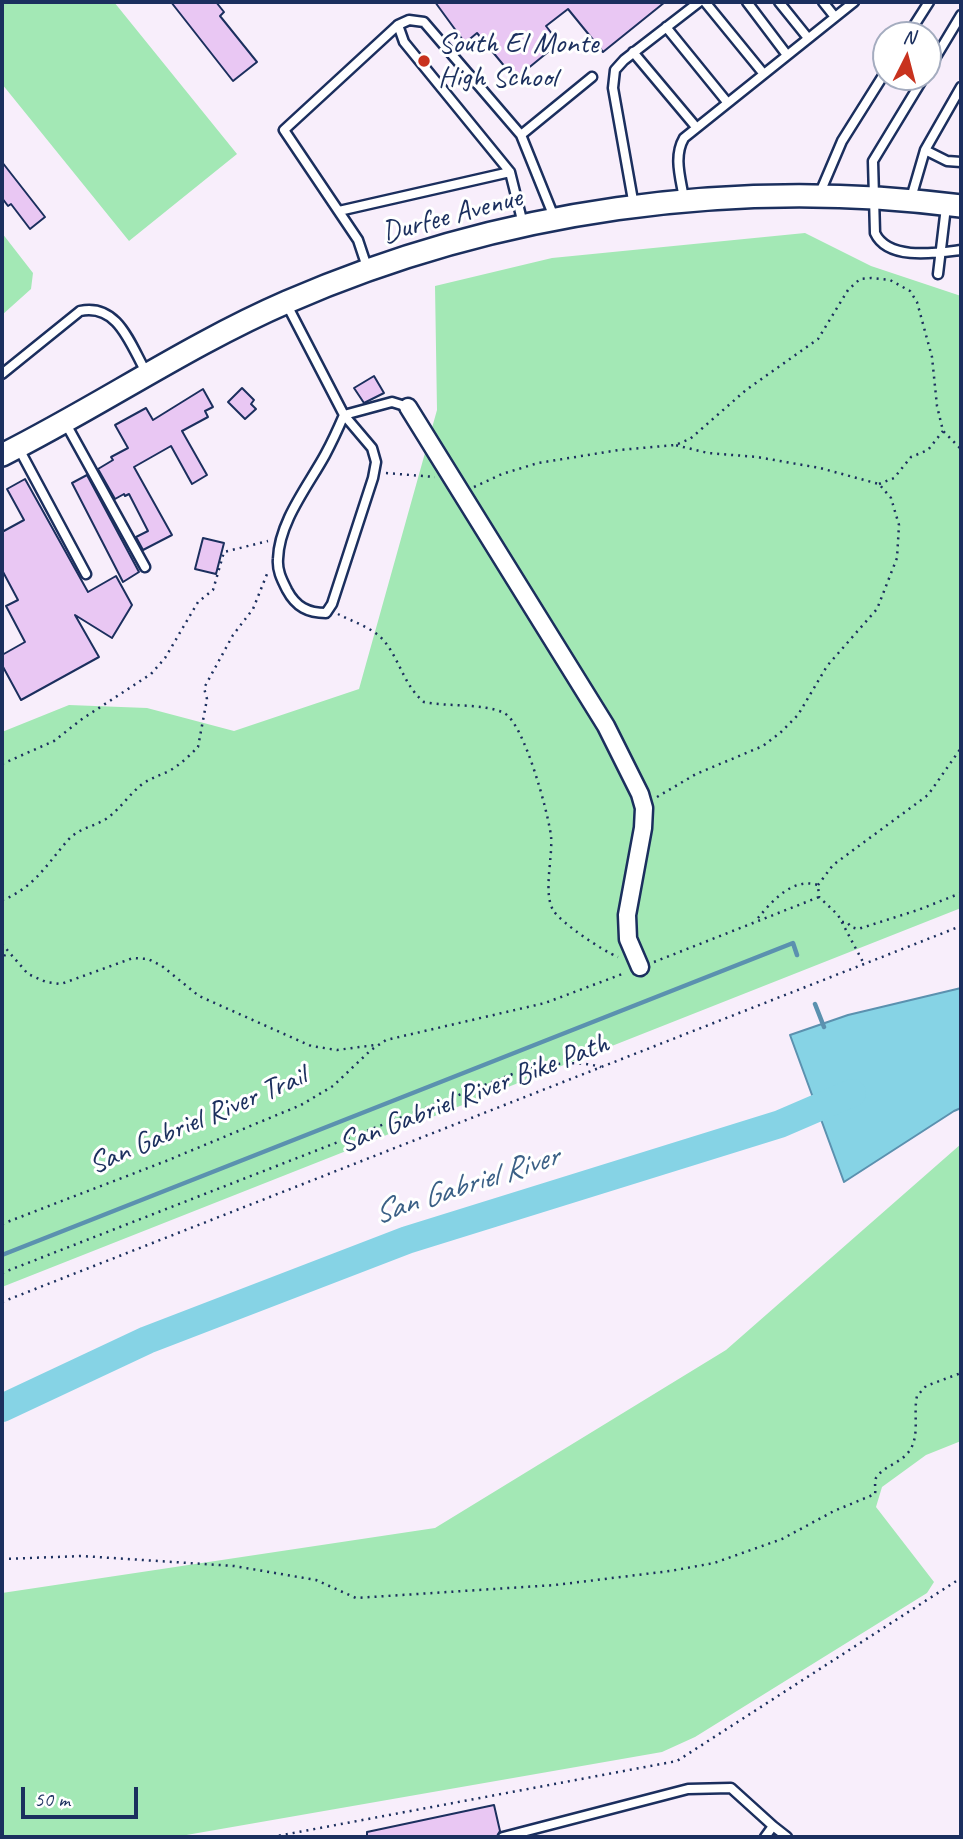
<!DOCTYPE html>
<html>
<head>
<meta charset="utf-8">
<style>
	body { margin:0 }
	#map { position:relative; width:963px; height:1839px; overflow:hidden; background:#f8eefb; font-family:Caveat,sans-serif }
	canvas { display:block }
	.frame { position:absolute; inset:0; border:4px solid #1b2f5e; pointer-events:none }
	.north { position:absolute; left:872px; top:21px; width:70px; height:70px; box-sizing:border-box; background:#fff; border:2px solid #a4acbf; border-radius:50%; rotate:6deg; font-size:19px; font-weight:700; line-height:28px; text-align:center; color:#1b2f5e }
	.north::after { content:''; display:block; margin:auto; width:24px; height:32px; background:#c8321e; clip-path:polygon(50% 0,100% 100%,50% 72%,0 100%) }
	.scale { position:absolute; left:21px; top:1787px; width:117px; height:32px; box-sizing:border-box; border:4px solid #1b2f5e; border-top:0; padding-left:9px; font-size:21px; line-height:24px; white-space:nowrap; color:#1b2f5e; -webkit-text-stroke:5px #fff; paint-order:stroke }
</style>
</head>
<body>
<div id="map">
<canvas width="963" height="1839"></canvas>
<div class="frame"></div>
<div class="north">N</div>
<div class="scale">50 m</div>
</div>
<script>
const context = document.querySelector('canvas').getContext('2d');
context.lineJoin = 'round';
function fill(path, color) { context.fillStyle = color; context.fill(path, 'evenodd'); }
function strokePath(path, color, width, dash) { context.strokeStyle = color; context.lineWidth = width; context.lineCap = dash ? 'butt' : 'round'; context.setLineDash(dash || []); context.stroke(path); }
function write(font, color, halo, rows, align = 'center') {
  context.font = font + ' Caveat,sans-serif'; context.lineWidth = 6; context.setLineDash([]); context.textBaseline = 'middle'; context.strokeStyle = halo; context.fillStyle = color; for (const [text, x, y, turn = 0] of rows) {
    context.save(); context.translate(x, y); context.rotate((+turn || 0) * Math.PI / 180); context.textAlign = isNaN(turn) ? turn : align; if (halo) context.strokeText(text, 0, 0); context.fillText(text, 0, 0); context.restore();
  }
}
const green = new Path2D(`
	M 6,2 L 114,2 L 237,154 L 129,241 L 2,84 L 2,6 Z
	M 2,233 L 33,273 L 31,289 L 2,315 Z
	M 805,233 L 871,266 L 961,296 L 961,908 L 2,1287 L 2,732 L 69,705 L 147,708 L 234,731 L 359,689 L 437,410 L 435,286 L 552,258 Z
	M 961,1144 L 961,1441 L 926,1455 L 882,1487 L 876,1507 L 934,1582 L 927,1593 L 695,1737 L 662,1752 L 175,1837 L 2,1837 L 2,1593 L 435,1528 L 726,1350 Z`);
const water = new Path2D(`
	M 961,988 L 961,1108 L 954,1111 L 844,1182 L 790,1035 L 848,1015 Z`);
const stream = new Path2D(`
	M 815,1004 L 824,1027
	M 2,1255 L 793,943 L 797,955`);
const river = new Path2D(`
	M 2,1408 L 147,1340 L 407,1240 L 780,1124 L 852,1093`);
const building = new Path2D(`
	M 171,2 L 216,2 L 224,12 L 220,16 L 257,62 L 233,81 Z
	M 435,2 L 665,2 L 603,52 L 568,9 L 546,26 L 559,43 L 515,79 L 477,33 L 465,43 Z
	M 2,162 L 45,217 L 30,229 L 11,204 L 8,206 L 2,198 Z
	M 374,376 L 384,393 L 364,403 L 354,388 Z
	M 242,388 L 254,400 L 251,404 L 256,409 L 245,419 L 228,402 Z
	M 203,389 L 213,407 L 205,411 L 208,417 L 182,431 L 207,475 L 192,484 L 171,446 L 134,467 L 172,535 L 143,550 L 136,537 L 148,531 L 129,494 L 125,496 L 124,494 L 115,499 L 98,469 L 113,460 L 111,457 L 128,448 L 115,425 L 146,408 L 153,420 Z
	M 87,475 L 139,572 L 123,582 L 72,483 Z
	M 25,479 L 88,592 L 116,576 L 132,605 L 112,638 L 75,615 L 99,657 L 21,700 L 2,665 L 2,655 L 25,642 L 6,606 L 18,600 L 2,570 L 2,532 L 24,520 L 7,489 Z
	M 203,538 L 224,543 L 216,574 L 195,569 Z
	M 494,1805 L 500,1831 L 497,1836 L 367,1837 L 367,1832 Z`);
const path = new Path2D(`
	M 386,473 L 435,477
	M 879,484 L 894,478 L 911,457 L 928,450 L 943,431
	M 474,487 L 502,474 L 538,463 L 619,450 L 675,445 L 690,439 L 746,390 L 818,339 L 848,290 L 860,279 L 871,278 L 890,280 L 910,291 L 917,302 L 932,357 L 937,406 L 943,431 L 961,449
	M 338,614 C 353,622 374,628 385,642 C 400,661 405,687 424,702 C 448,707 483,703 504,713 C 524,723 548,812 551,836 C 553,857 543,892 553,910 C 561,923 603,951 618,957
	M 2,764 L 54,741 L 82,719 L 151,674 L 165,658 L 198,602 L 213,590 L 224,552 L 268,541
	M 657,797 L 696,774 L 763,746 L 780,733 L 798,715 L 827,666 L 877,609 L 897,558 L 899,525 L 891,498 L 879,484 L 820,468 L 757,457 L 708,453 L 675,445
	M 818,885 L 833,865 L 928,795 L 961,748
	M 2,900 C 33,889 48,863 68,840 C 79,828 93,827 106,819 C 119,810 128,796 141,785 C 150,778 159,776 169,771 C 180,765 190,755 198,747 L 207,699 L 204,688 L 233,635 L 253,609 L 267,574
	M 758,918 C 772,901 793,877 818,885 L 819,897 L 838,915 L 864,964
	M 842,922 L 847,922 L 851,927 L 858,929 L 918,910 L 961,893
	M 2,944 L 28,974 L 46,982 L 61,984 L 133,958 L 148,959 L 162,966 L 199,996 L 311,1046 L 337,1050 L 375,1045
	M 654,962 L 819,897
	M 2,963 L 6,951
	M 2,1224 L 166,1161 L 301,1105 L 333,1086 L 371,1050 L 386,1040 L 545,1003 L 625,973
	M 2,1273 L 528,1068 C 553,1064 576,1060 601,1067
	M 2,1302 L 961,926
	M 2,1559 L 82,1556 L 234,1566 L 316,1580 L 356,1598 L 555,1585 L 670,1571 L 714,1563 L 782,1539 L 834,1511 L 875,1494 C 876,1489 874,1483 876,1478 C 883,1466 902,1463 910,1450 C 920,1434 913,1414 917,1396 L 926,1386 L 961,1373
	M 272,1837 L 677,1761 L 961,1578`);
const service = new Path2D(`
	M 705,2 L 763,73
	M 747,2 L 787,55
	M 779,2 L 808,38
	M 823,2 L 835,17
	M 666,27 L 727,102
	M 908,35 L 929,2
	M 633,52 L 696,127
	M 928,70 L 961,15
	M 924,77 L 873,161 L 875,233 C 888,261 936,253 961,250
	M 521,135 L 592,77
	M 925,150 L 947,161 L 961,162
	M 819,195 L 842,141 L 886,71
	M 911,198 L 925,150 L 961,87
	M 684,199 C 681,179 673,157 684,138 L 854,2
	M 634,206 L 613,88 L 615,70 L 624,60 L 699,2
	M 339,211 L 510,172
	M 523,224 L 510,172 L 404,42 L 398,25 L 409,20 L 424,22 L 521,135 L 554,217
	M 368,270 L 358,240 L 284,130 L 398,25
	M 938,274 L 946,207
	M 286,303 L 344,415 L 372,448 L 376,462 L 373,478 L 332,604 L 326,613 C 308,613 296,607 287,590 C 282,580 277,571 278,559 C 279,522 308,486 325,455 C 332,442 338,429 344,415 L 392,402 L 408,407
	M 2,374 L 80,311 C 118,303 130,344 146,372
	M 66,424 L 145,567
	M 18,447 L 86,574
	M 503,1837 L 688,1789 L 731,1788 L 773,1826
	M 765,1837 L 773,1826 L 787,1837`);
const minor = new Path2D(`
	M 408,407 L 606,726 L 640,794 L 644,808 L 643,828 L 627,915 L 628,939 L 640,967`);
const secondary = new Path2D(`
	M 2,455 C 98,407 188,345 287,302 C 498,210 733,177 961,206`);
const markers = [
	[424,61,7,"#c8321e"]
];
const poiNames = [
	["South El Monte",438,44],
	["High School",438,78]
];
const streetNames = [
	["Durfee Avenue",452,216,-15],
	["San Gabriel River Bike Path",474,1094,-21],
	["San Gabriel River Trail",198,1121,-23]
];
const waterNames = [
	["San Gabriel River",466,1186,-18]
];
fill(green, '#a3e8b5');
fill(water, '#86d3e5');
strokePath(water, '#5b91af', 2);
strokePath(stream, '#5b91af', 4.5);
strokePath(river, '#86d3e5', 28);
fill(building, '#e9c7f3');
strokePath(building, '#1b2f5e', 2);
strokePath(service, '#1b2f5e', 13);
strokePath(minor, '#1b2f5e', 21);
strokePath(secondary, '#1b2f5e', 26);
strokePath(path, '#1b2f5e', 2.5, [2, 5]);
strokePath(service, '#fff', 8);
strokePath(minor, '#fff', 16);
strokePath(secondary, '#fff', 21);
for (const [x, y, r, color] of markers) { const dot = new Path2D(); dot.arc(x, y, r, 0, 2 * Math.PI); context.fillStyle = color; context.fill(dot); strokePath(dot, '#fff', 2.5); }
write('30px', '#1b2f5e', '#fff', poiNames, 'left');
write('30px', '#1b2f5e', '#fff', streetNames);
write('italic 32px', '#3b6086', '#fff', waterNames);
</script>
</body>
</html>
